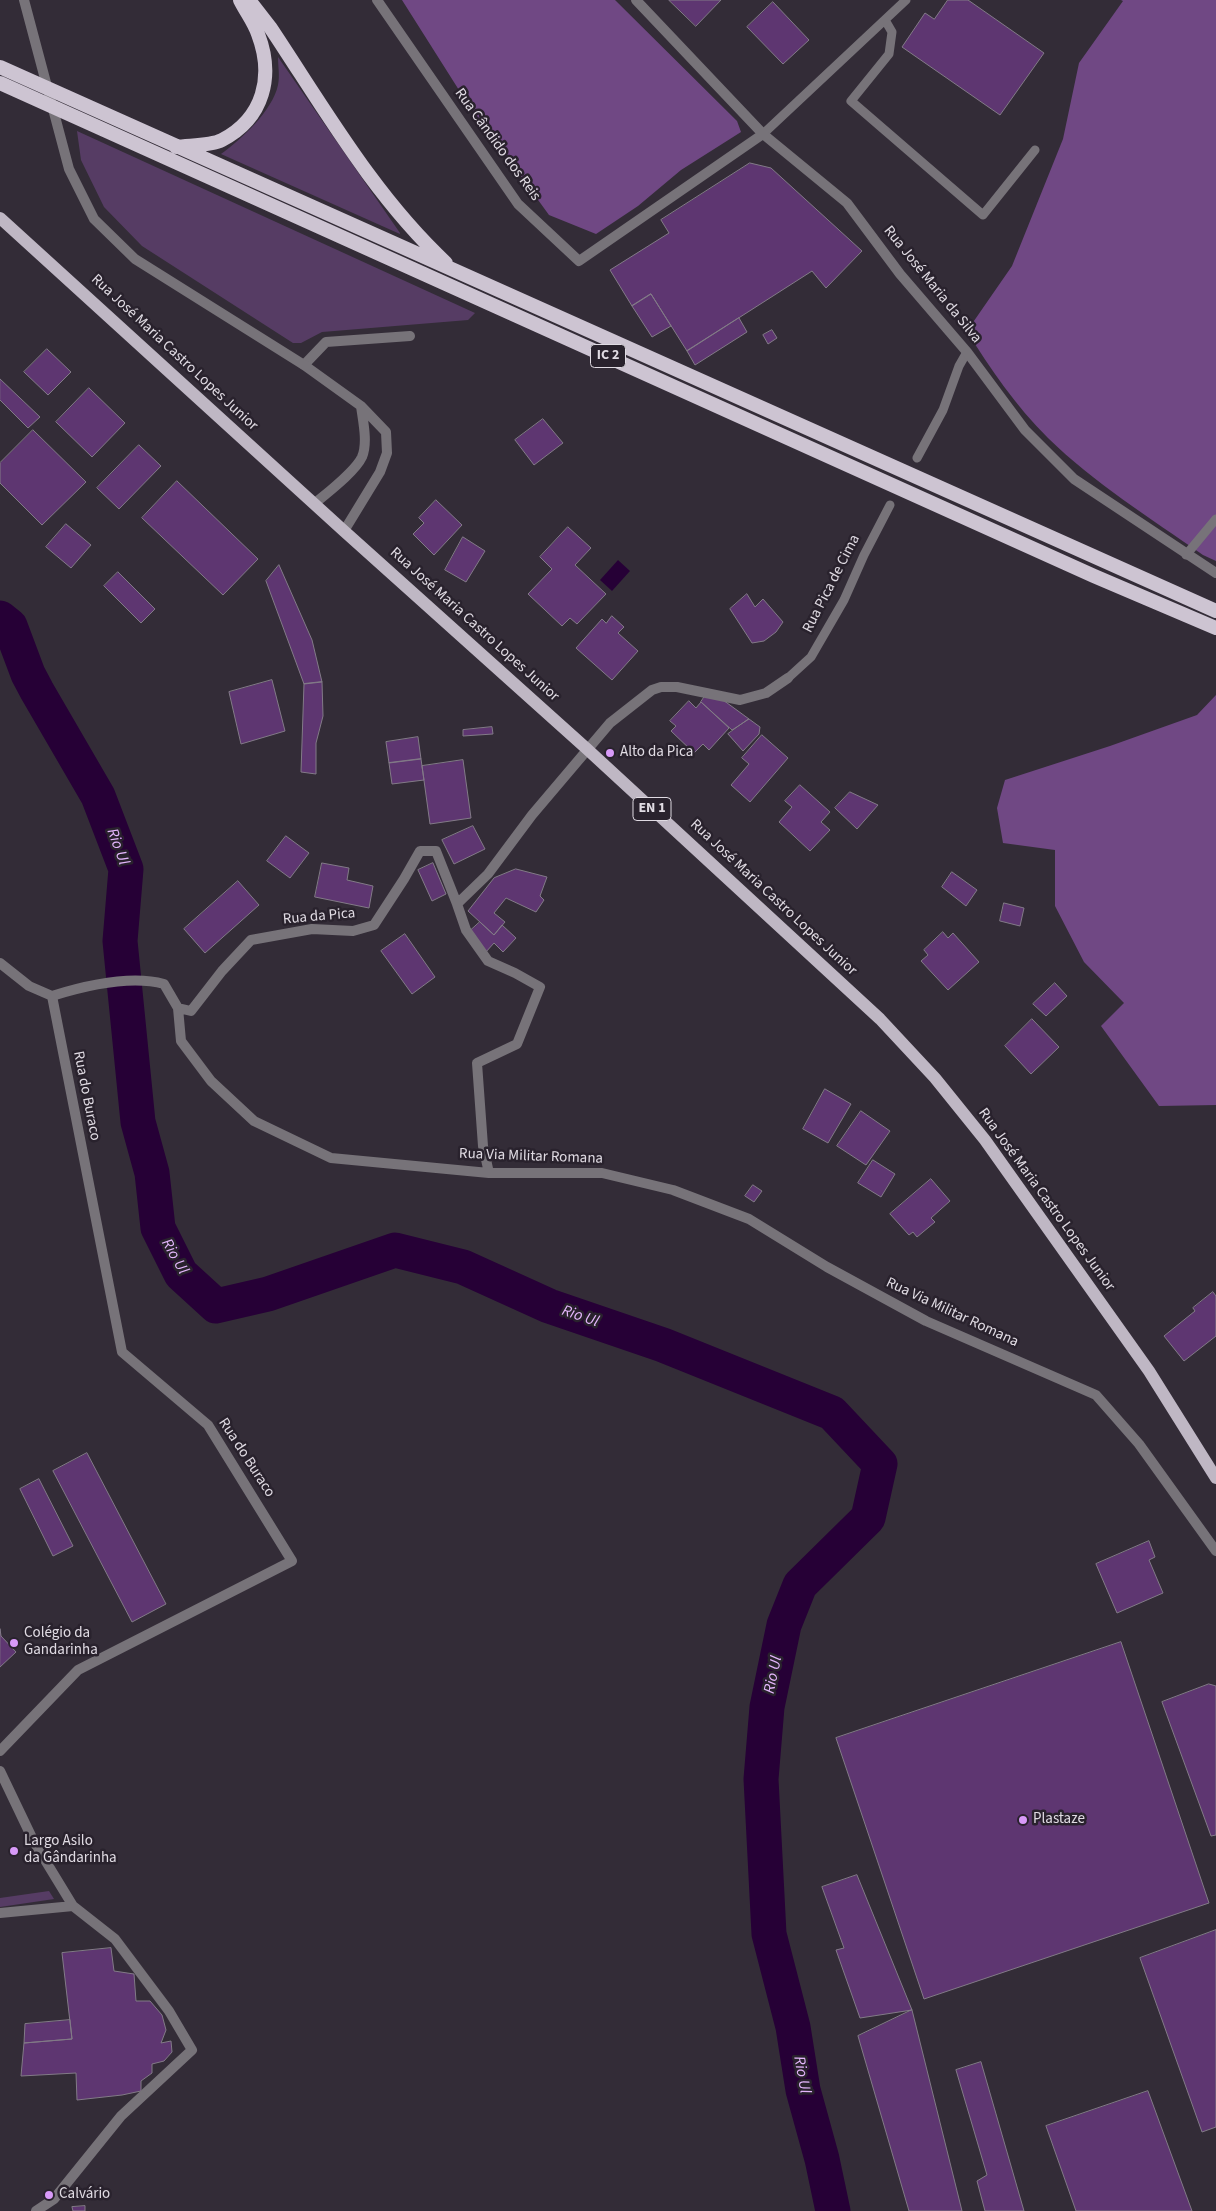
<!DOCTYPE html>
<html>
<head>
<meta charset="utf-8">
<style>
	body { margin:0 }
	canvas { display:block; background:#332c37 }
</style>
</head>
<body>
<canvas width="1216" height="2211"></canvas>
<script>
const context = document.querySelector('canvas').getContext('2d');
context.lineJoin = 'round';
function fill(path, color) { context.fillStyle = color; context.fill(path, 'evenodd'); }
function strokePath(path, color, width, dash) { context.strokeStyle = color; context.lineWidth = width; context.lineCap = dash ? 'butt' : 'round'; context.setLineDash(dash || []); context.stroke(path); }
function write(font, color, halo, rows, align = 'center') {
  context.font = font + ' "Source Sans 3",sans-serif'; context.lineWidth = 5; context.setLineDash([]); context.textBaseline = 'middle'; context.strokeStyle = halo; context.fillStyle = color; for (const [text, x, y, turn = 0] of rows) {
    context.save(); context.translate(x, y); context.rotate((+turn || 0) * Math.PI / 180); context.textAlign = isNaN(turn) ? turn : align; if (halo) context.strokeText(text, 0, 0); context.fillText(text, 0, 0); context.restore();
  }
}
const green = new Path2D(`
	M 278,57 L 400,233 L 400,234 L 221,154 C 241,140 273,110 278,85 C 280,76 278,66 278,57 Z
	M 77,131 L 475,313 L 468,320 L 322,332 L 301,343 L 293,343 L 142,246 L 104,207 L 81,160 Z
	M 49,1891 L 54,1899 L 0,1907 L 0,1898 Z`);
const forest = new Path2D(`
	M 402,0 L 615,0 L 737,121 L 741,132 L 681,170 L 638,206 L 596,234 L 549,215 L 464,98 Z
	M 1121,0 L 1216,0 L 1216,561 L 1203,555 C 1150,518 1094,483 1048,438 C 1016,406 990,369 967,331 L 1012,266 L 1063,139 L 1079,63 L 1123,1 Z
	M 1216,695 L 1216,1105 L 1159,1106 L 1101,1026 L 1124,1003 L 1084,962 L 1055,906 L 1055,850 L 1003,843 L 997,808 L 1005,780 L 1110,746 L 1197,715 Z`);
const water = new Path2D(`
	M 618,560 L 630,571 L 612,591 L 600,580 Z`);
const river = new Path2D(`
	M 0,618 L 10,626 L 28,674 L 37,691 L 98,796 L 126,869 L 120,941 L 138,1122 L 152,1173 L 158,1228 L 181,1274 L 216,1306 L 268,1294 L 395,1250 L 463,1267 L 549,1306 L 663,1345 L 832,1413 L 880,1464 L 868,1518 L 800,1585 L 784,1625 L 767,1707 L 761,1779 L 769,1934 L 793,2027 L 803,2090 L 822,2159 L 833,2211`);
const building = new Path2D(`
	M 669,0 L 721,0 L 696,26 Z
	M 948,0 L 968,0 L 1044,53 L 1000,115 L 902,47 L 925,13 L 934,19 Z
	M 773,2 L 809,40 L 783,64 L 747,27 Z
	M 750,163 L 771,168 L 862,251 L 826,288 L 812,271 L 687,351 L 651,294 L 632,306 L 610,270 L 669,233 L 661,220 Z
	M 651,294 L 671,326 L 652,337 L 632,306 Z
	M 739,318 L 747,332 L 695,365 L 687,351 Z
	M 772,330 L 777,338 L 768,344 L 763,335 Z
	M 47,349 L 71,372 L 48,395 L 24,372 Z
	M 0,379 L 40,417 L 28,428 L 0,400 Z
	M 89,388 L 125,423 L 92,457 L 56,422 Z
	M 543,419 L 563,443 L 534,465 L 515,440 Z
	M 33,430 L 86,482 L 42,525 L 0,483 L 0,463 Z
	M 139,445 L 161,466 L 119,509 L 97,488 Z
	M 177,481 L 258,559 L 223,595 L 142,518 Z
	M 436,500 L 462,525 L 434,555 L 413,534 L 424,523 L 419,518 Z
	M 66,524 L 91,545 L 71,568 L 46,547 Z
	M 568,527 L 591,548 L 575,565 L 606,594 L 577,624 L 570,618 L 562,626 L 528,594 L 552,569 L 540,557 Z
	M 463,537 L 485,551 L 466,582 L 445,570 Z
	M 279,565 L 312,640 L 322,682 L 304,684 L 266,581 Z
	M 118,572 L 155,609 L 141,623 L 104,586 Z
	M 747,594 L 755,607 L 763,599 L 783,622 L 776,632 L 764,641 L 752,643 L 730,609 Z
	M 612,616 L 624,627 L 618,633 L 638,651 L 612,680 L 576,648 L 602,619 L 606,623 Z
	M 272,680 L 285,731 L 241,744 L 229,692 Z
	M 322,682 L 323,716 L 316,743 L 316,774 L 301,772 L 304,684 Z
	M 705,696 L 723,700 L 749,719 L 732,730 L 701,702 Z
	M 689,701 L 696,708 L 701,702 L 729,728 L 709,750 L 703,744 L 694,753 L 671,731 L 676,726 L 670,721 Z
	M 749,719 L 760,727 L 759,734 L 743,751 L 728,734 Z
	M 492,727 L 493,734 L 463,736 L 463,730 Z
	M 762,735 L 788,758 L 750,802 L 731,785 L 749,764 L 742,758 Z
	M 418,737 L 421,759 L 389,763 L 386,742 Z
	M 421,759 L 424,780 L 392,784 L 389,763 Z
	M 463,760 L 471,818 L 430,824 L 422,766 Z
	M 800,785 L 830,812 L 821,822 L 830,830 L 810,851 L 779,822 L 792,807 L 785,801 Z
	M 850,792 L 878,805 L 857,829 L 835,808 Z
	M 473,826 L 485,849 L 454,864 L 442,840 Z
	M 286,836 L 309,853 L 290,878 L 267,861 Z
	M 322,863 L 349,868 L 347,880 L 373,886 L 369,908 L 315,897 Z
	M 433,863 L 446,894 L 432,901 L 418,870 Z
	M 516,869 L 547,877 L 540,896 L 544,900 L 536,912 L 506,898 L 494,913 L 505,922 L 494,935 L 468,911 L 494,878 Z
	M 952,872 L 977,890 L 966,906 L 942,887 Z
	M 238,881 L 259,905 L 205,953 L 184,929 Z
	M 1004,903 L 1024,908 L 1020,926 L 1000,921 Z
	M 480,922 L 494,935 L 502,925 L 516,938 L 503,952 L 494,943 L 485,953 L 470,931 Z
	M 943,932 L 948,938 L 953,933 L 979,962 L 948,990 L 921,961 L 928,955 L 924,950 Z
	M 405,934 L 435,977 L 412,994 L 381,951 Z
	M 1055,983 L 1067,996 L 1046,1016 L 1033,1004 Z
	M 1032,1019 L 1059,1047 L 1031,1074 L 1005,1046 Z
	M 825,1089 L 851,1104 L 828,1143 L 803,1129 Z
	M 861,1111 L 890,1131 L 866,1165 L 837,1146 Z
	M 873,1160 L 895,1174 L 881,1197 L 858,1183 Z
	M 931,1179 L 950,1201 L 931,1218 L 935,1222 L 917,1237 L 913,1232 L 909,1235 L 890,1214 Z
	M 753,1185 L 762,1191 L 754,1202 L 745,1196 Z
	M 1213,1292 L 1216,1296 L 1216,1336 L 1184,1361 L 1164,1336 L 1195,1311 L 1193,1308 Z
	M 87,1453 L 166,1604 L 132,1622 L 53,1471 Z
	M 39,1479 L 73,1546 L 53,1556 L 20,1489 Z
	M 1149,1541 L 1155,1557 L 1149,1560 L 1163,1593 L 1117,1613 L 1096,1564 Z
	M 0,1629 L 1,1636 L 16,1652 L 0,1667 Z
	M 1121,1642 L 1209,1903 L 924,1999 L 836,1738 Z
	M 1209,1684 L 1216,1686 L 1216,1835 L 1211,1836 L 1162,1702 Z
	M 857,1875 L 912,2010 L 860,2018 L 836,1950 L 844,1948 L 822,1887 Z
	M 1216,1930 L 1216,2127 L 1202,2132 L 1140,1958 Z
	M 111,1948 L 114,1971 L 134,1974 L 136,2001 L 150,2001 L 162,2015 L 166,2030 L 161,2043 L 171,2041 L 172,2052 L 164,2061 L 152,2064 L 152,2073 L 141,2081 L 141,2091 L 122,2095 L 77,2100 L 76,2073 L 21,2076 L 24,2043 L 72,2039 L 62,1953 Z
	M 912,2010 L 962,2211 L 909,2211 L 858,2036 Z
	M 70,2020 L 72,2039 L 24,2043 L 25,2024 Z
	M 981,2062 L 1024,2211 L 985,2211 L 977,2181 L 987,2175 L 956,2070 Z
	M 1148,2091 L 1192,2211 L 1076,2211 L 1046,2126 Z
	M 85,2206 L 85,2211 L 73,2211 L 72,2207 Z`);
const service = new Path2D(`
	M 885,20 L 892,32 L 889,54 L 851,101 L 983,215 L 1035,150
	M 763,134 L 906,0
	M 917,458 L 943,410 L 959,366 L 967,352
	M 1186,555 L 1216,519
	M 788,678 L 811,657 L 844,600 L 864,555 L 890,505`);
const minor = new Path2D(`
	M 377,0 L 518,204 L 579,261 L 763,134
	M 636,0 L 763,134 L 847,203 L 900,274 L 967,352 L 1025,430 L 1074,479 L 1216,573
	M 304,365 L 326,342 L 410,336
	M 457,904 L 466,930 L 488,961 L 515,973 L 540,987 L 517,1044 L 477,1063 L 483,1146 L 489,1173
	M 0,963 L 29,986 L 52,996 C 84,986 131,975 164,984 L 178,1008 L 181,1041 L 211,1081 L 254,1121 L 331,1158 L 489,1173 L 602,1173 L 673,1190 L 749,1219 L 827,1267 L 926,1321 L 1096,1395 L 1139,1444 L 1216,1551
	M 178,1008 L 191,1011 L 222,971 L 251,940 L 312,929 L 353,931 L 374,925 L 404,879 L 420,851 L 436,851 L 457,904 L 488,874 L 532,815 L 610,723 L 652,690 L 661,687 L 677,687 L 740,700 L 766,693 L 788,678
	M 0,1751 L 78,1670 L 292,1561 L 208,1425 L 122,1352 L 52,996
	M 0,1771 L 34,1842 L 73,1906 L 0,1913
	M 36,2211 L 54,2199 L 121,2116 L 192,2050 L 169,2011 L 115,1939 L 73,1906`);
const tertiary = new Path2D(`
	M 24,0 L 69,169 L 94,219 L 135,259 L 304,365 L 361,406 L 386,432 L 387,453 L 380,472 L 344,531
	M 314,504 C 327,493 355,472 362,457 C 368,443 363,421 361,406`);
const primary = new Path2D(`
	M 0,218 L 344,531 L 587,749 L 880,1019 L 935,1078 L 985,1140 L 1149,1371 L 1216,1478`);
const trunk = new Path2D(`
	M 249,0 L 270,27 C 324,108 374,196 446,263
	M 0,67 L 1216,611
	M 0,83 L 1094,576 L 1216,628
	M 176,147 C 190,145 210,146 222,140 C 264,118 274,76 258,34 C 254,22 246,12 240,0`);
const markers = [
	[610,753,5,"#d89af8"],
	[14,1643,5,"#d89af8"],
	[1023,1820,5,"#d89af8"],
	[14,1851,5,"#d89af8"],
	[49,2195,5,"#d89af8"]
];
const shields = [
	[608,356,35],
	[652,809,38]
];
const shieldNames = [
	["IC 2",608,356],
	["EN 1",652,809]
];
const streetNames = [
	["Rua Cândido dos Reis",497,145,54],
	["Rua José Maria da Silva",932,285,51],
	["Rua José Maria Castro Lopes Junior",174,353,43],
	["Rua Pica de Cima",832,584,-63],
	["Rua José Maria Castro Lopes Junior",474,625,42],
	["Rua José Maria Castro Lopes Junior",773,898,43],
	["Rua da Pica",319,917,-5],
	["Rua do Buraco",86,1096,79],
	["Rua Via Militar Romana",531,1157,2],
	["Rua José Maria Castro Lopes Junior",1046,1200,54],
	["Rua Via Militar Romana",952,1313,25],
	["Rua do Buraco",246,1458,57]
];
const poiNames = [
	["Alto da Pica",620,753],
	["Colégio da",24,1634],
	["Gandarinha",24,1651],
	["Plastaze",1033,1820],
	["Largo Asilo",24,1842],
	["da Gândarinha",24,1859],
	["Calvário",59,2195]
];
const waterNames = [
	["Rio Ul",117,847,70],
	["Rio Ul",174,1257,60],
	["Rio Ul",580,1317,19],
	["Rio Ul",774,1675,-78],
	["Rio Ul",801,2075,80]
];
fill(green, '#563c64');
fill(forest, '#704884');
fill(water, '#260036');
strokePath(river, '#260036', 35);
fill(building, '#5e3671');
strokePath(building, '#827a87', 1);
strokePath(service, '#777379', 9);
strokePath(minor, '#777379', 10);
strokePath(tertiary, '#777379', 10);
strokePath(primary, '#bfb7c4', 12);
strokePath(trunk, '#cdc4d2', 14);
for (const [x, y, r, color] of markers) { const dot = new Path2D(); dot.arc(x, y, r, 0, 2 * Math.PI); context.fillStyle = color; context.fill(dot); strokePath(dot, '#29222d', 2); }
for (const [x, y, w] of shields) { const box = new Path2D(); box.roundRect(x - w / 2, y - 11.5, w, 23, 4); context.fillStyle = '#29222d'; context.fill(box); strokePath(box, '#e0dbe3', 1); }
write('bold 14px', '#e0dbe3', null, shieldNames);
write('15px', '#e0dbe3', '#29222d', streetNames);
write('15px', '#e0dbe3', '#29222d', poiNames, 'left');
write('italic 16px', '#e4b6fc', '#29222d', waterNames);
</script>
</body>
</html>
